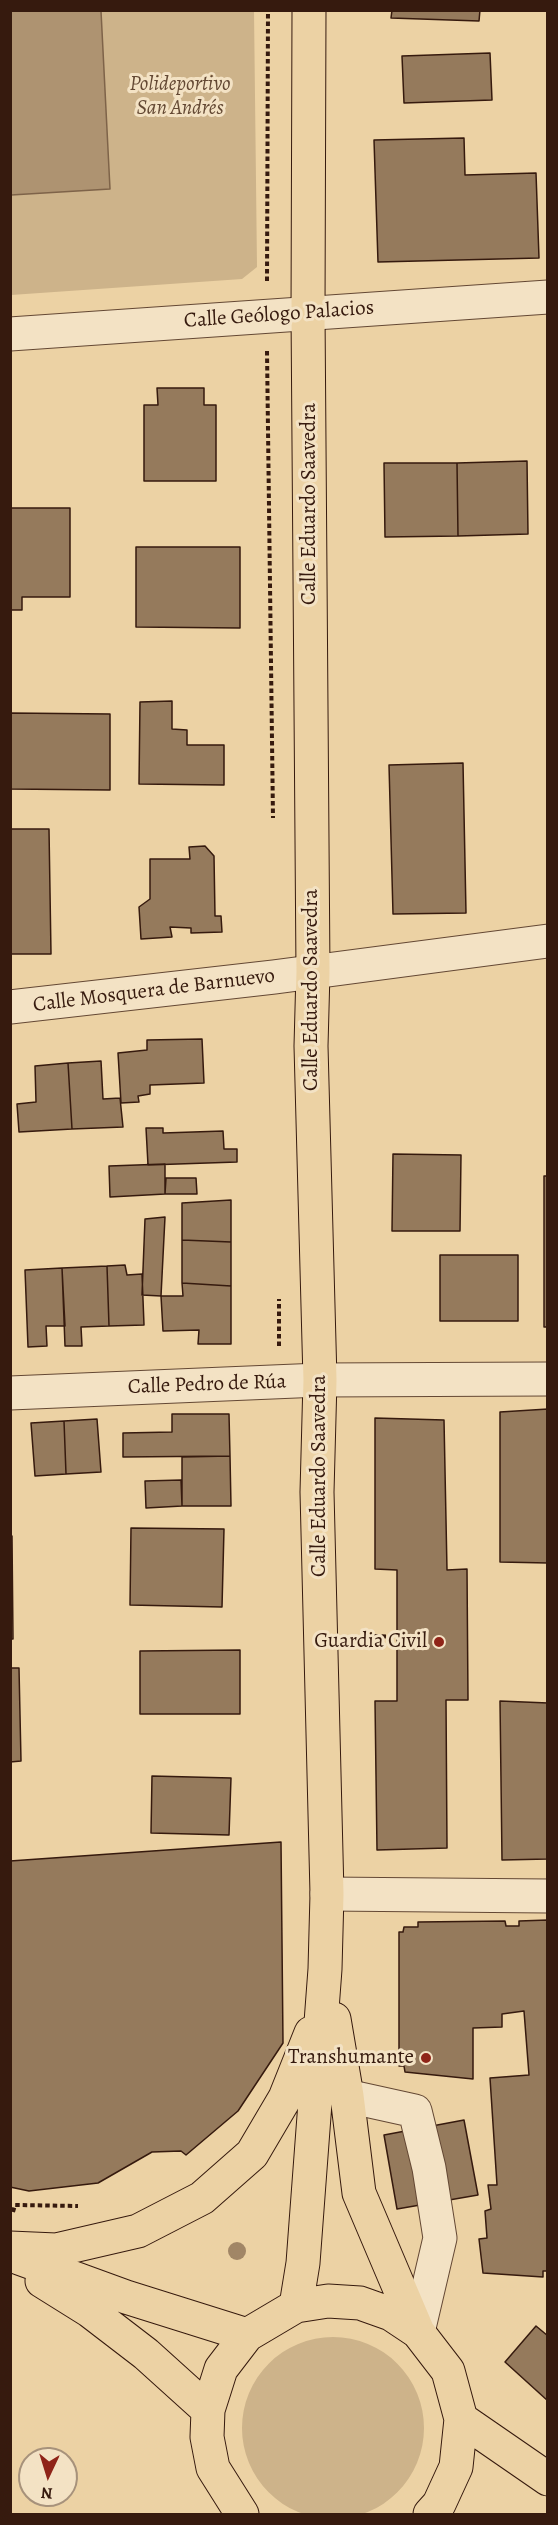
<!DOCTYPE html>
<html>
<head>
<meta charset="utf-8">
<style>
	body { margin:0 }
	#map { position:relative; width:558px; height:2525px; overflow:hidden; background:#ecd2a4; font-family:Alegreya,serif }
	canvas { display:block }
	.frame { position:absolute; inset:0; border:12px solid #361a0e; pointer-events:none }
	.north { position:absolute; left:18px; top:2447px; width:60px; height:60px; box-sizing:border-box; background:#f3e2c4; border:2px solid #a7927b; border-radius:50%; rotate:184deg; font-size:16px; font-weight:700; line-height:24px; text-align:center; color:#361a0e }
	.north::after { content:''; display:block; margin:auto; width:21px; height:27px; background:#8f2418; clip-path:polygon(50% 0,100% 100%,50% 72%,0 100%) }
</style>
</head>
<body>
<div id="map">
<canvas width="558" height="2525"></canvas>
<div class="frame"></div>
<div class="north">N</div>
</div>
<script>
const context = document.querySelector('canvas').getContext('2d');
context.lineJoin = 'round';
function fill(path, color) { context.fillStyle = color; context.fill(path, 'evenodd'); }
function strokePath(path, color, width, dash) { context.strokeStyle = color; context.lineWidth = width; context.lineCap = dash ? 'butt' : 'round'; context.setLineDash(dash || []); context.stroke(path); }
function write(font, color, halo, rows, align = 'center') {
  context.font = font + ' Alegreya,serif'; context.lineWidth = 6; context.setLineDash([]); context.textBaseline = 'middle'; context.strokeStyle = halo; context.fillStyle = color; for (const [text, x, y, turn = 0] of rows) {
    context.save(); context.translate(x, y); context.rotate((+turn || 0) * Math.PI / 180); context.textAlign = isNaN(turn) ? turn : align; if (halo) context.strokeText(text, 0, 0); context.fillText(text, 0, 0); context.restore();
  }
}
const green = new Path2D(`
	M 101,11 L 254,11 L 257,267 L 242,279 L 11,295 L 11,195 L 110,189 Z
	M242 2428a91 91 0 1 1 182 0a91 91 0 1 1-182 0Z`);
const water = new Path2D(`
	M 11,10 L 101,11 L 110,189 L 11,195 Z`);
const building = new Path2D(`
	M 392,10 L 480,10 L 479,21 L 391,18 Z
	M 490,53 L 492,100 L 404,103 L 402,56 Z
	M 464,138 L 465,175 L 536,173 L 539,258 L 378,262 L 374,140 Z
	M 157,388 L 204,388 L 204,405 L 216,405 L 216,481 L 144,481 L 144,405 L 158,405 Z
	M 527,461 L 528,534 L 458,536 L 457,463 Z
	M 384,463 L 457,463 L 458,536 L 385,537 Z
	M 10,508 L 70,508 L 70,597 L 22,597 L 22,610 L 10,610 Z
	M 136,547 L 240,547 L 240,628 L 136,627 Z
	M 172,701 L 172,729 L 187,730 L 187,745 L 224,745 L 224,785 L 139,784 L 140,702 Z
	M 10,713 L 110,714 L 110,790 L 10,789 Z
	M 463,763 L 466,913 L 393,914 L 389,765 Z
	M 10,829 L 49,829 L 51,954 L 10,954 Z
	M 205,846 L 214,856 L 215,916 L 221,916 L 222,932 L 191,933 L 191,928 L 170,927 L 172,937 L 141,939 L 139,907 L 150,899 L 150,859 L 190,859 L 189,847 Z
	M 202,1039 L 204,1083 L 150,1085 L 150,1094 L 138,1096 L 139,1102 L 121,1103 L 118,1053 L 147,1050 L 147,1040 Z
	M 101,1061 L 103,1099 L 120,1098 L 123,1127 L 72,1129 L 68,1063 Z
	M 68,1063 L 72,1129 L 19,1132 L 17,1104 L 36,1102 L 35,1066 Z
	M 146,1128 L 163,1128 L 163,1133 L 223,1131 L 224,1149 L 237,1149 L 237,1162 L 148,1165 Z
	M 393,1154 L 461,1155 L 460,1231 L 392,1231 Z
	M 165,1164 L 165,1194 L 110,1197 L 109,1166 Z
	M 544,1176 L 548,1176 L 548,1327 L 544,1327 Z
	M 166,1178 L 196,1178 L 197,1194 L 165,1194 Z
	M 231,1200 L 231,1242 L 182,1240 L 182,1203 Z
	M 165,1217 L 161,1296 L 142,1295 L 145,1219 Z
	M 182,1240 L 231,1242 L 231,1286 L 182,1283 Z
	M 440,1255 L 518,1255 L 518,1321 L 440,1321 Z
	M 125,1265 L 127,1275 L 142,1274 L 144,1325 L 109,1326 L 107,1266 Z
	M 107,1266 L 109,1326 L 81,1327 L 82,1346 L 65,1346 L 62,1268 Z
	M 62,1268 L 65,1326 L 46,1326 L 47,1346 L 28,1347 L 25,1270 Z
	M 182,1283 L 231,1286 L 231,1344 L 198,1344 L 199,1330 L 163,1331 L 161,1296 L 183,1296 Z
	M 548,1409 L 548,1563 L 500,1562 L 500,1412 Z
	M 172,1414 L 229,1414 L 230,1456 L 123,1457 L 123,1433 L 172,1432 Z
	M 375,1418 L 444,1420 L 447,1570 L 467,1569 L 468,1700 L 446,1700 L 447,1848 L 377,1850 L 375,1701 L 397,1701 L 397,1570 L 375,1569 Z
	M 97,1419 L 101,1472 L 66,1474 L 64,1421 Z
	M 64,1421 L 66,1474 L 35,1476 L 31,1423 Z
	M 230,1456 L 231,1506 L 182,1506 L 182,1457 Z
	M 181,1480 L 182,1506 L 146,1508 L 145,1481 Z
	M 131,1528 L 224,1529 L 222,1607 L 130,1605 Z
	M 10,1536 L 12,1536 L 13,1639 L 10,1639 Z
	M 240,1650 L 240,1714 L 140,1714 L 140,1651 Z
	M 10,1668 L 19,1668 L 21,1761 L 10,1762 Z
	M 500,1701 L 548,1703 L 548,1859 L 502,1860 Z
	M 152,1776 L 231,1778 L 229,1835 L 151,1833 Z
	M 281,1842 L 283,2043 L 238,2111 L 186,2155 L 181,2151 L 152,2152 L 98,2183 L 29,2191 L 10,2187 L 10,1861 Z
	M 548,1920 L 548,2271 L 543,2271 L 543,2277 L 483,2273 L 479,2239 L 487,2238 L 485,2211 L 491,2209 L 488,2185 L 497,2185 L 490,2078 L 529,2075 L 524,2011 L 502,2014 L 502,2027 L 473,2028 L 473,2079 L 405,2072 L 404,2066 L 399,2066 L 399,1932 L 403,1932 L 404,1927 L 418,1927 L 418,1922 L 505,1921 L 506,1926 L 519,1926 L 519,1921 Z
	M 464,2120 L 478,2195 L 397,2209 L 384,2135 Z
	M 536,2326 L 548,2336 L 548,2401 L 505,2362 Z`);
const path = new Path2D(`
	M 267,281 L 268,10
	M 267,351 L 273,818
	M 279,1346 L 279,1299
	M 374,1636 L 397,1637
	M 13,2212 L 15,2205 L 78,2206`);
const minor = new Path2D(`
	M 10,334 L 548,297
	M 10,1007 L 274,977 L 548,941
	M 10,1393 L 320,1380 L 548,1379
	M 327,1894 L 548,1896
	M 347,2096 L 415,2111 L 429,2168 L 440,2238 L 418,2332`);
const major = new Path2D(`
	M 334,2019 L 347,2096 L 359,2193 L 418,2332
	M 10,2248 L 56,2250 L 138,2231 L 202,2198 L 252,2154 L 285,2098 L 311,2033
	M 19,2258 L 126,2297 L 247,2335
	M 42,2281 L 90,2311 L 146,2354 L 208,2410
	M 296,2306 L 303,2263 L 325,1969 L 327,1894 L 317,1492 L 320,1380 L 311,1046 L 313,972 L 308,312 L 309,10
	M 461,2419 L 548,2479
	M 242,2514 L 213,2468 L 207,2437 L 208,2410 L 221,2369 L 247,2335 L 296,2306 L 328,2301 L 360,2303 L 391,2314 L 418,2332 L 448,2371 L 461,2419 L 456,2467 L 439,2504 L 430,2514`);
const trees = [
	[237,2251]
];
const markers = [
	[439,1642,6,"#8f2418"],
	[426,2058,6,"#8f2418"]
];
const parkNames = [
	["Polideportivo",180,85],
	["San Andrés",180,109]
];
const streetNames = [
	["Calle Geólogo Palacios",279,315,-4],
	["Calle Eduardo Saavedra",310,504,-90],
	["Calle Eduardo Saavedra",312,990,-90],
	["Calle Mosquera de Barnuevo",154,991,-7],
	["Calle Pedro de Rúa",207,1385,-2],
	["Calle Eduardo Saavedra",320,1476,-90]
];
const poiNames = [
	["Guardia Civil",427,1642],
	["Transhumante",414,2058]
];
fill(green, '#cdb38a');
fill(water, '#ae9371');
strokePath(water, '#7e6349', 1.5);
fill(building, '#957a5c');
strokePath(building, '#361a0e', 1.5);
strokePath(minor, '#644834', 35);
strokePath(major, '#361a0e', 35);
strokePath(path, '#361a0e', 4, [4.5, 3]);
strokePath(minor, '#f3e2c4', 33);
strokePath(major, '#ecd2a4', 33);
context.fillStyle = '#a18666';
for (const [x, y] of trees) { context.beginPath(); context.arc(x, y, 9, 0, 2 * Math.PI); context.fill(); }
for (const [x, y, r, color] of markers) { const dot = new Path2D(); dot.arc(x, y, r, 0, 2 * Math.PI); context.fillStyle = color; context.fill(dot); strokePath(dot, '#f3e2c4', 2); }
write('italic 21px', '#634833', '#f3e2c4', parkNames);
write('21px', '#361a0e', '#f3e2c4', streetNames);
write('21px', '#361a0e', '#f3e2c4', poiNames, 'right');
</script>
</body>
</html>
